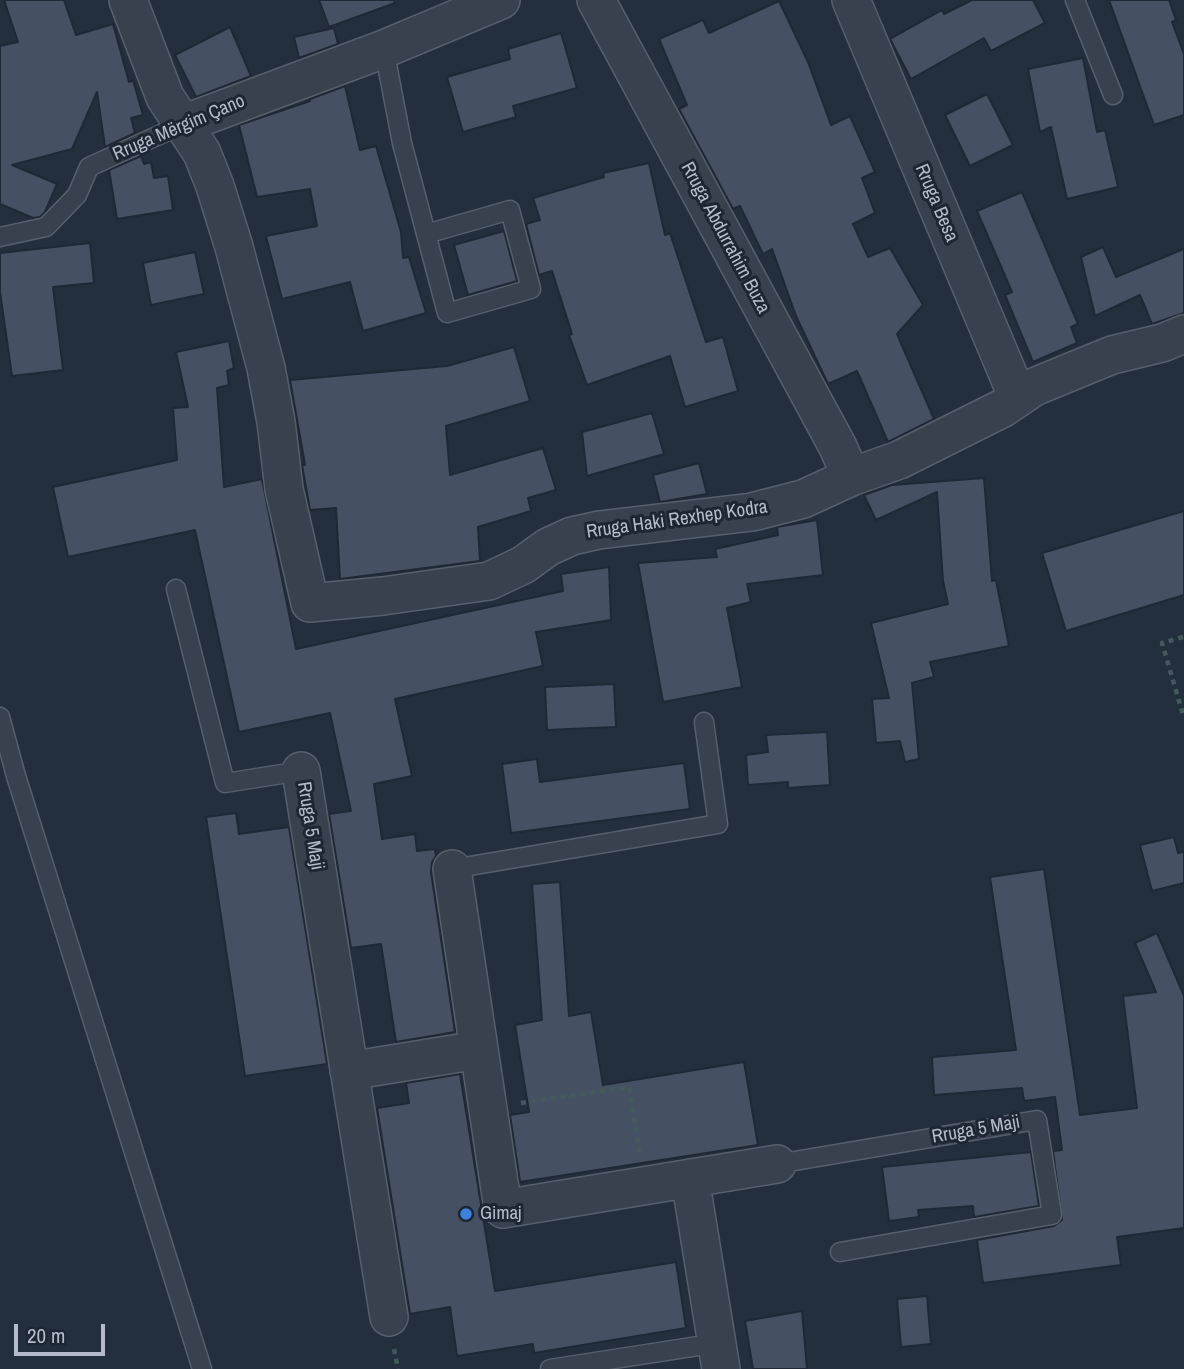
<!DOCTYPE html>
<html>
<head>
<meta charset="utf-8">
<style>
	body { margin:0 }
	#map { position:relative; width:1184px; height:1369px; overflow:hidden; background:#242f3e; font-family:"Archivo Narrow",sans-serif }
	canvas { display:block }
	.scale { position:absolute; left:14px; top:1324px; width:91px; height:32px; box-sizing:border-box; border:4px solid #b4bcc9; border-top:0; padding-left:9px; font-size:21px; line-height:24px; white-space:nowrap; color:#b4bcc9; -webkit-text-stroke:5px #1d2633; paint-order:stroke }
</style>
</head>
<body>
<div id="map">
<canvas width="1184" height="1369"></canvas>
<div class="scale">20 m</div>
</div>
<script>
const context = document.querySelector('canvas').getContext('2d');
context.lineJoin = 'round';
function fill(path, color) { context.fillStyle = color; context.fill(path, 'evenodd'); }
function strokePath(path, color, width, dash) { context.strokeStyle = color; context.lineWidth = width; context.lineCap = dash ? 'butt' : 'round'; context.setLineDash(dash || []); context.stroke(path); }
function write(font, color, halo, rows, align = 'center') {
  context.font = font + ' "Archivo Narrow",sans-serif'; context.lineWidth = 6; context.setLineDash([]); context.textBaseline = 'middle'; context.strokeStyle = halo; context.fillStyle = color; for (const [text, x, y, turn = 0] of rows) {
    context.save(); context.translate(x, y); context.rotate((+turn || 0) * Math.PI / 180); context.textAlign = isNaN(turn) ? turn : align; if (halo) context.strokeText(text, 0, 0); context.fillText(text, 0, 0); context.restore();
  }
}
const building = new Path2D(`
	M 4,0 L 64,0 L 76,35 L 113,24 L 129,82 L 133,80 L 143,115 L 131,118 L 135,133 L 105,147 L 97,92 L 72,149 L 12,165 L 57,184 L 45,212 L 40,217 L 33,218 L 0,204 L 0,46 L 18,42 Z
	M 319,0 L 394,0 L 395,3 L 329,27 Z
	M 972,0 L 1033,0 L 1045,23 L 991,51 L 984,38 L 911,79 L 890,39 L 942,10 L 944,14 Z
	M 1109,0 L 1169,0 L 1176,20 L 1172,22 L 1184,54 L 1184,115 L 1154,125 Z
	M 779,1 L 808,62 L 831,125 L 850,116 L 875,172 L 862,178 L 875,213 L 853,224 L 868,257 L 890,248 L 923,305 L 897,334 L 934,419 L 888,442 L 857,371 L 828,384 L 796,316 L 772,249 L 763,254 L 740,206 L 733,209 L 679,109 L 687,105 L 659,39 L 703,20 L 709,33 Z
	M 230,27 L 251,76 L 196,97 L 175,55 Z
	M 334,28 L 338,44 L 299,58 L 294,37 Z
	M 561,33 L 577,88 L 513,106 L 516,117 L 463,132 L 447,77 L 510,59 L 508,49 Z
	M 1083,58 L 1097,132 L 1105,130 L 1118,187 L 1067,199 L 1051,127 L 1040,132 L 1028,69 Z
	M 345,86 L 360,150 L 376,146 L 401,232 L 403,258 L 409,257 L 426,313 L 363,331 L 350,282 L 282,299 L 266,236 L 317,226 L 310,189 L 257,197 L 239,125 L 310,101 L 310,99 Z
	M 987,94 L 1013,145 L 970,166 L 945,115 Z
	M 141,156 L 144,164 L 151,162 L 154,178 L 168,176 L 173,210 L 117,219 L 109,170 Z
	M 649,163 L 665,235 L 670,233 L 706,342 L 723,337 L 738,391 L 685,407 L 670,356 L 587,385 L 569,335 L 572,334 L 552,271 L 539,275 L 526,224 L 540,220 L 533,198 L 604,177 L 603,173 Z
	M 1022,192 L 1078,324 L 1071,327 L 1077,343 L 1033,362 L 1005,295 L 1012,292 L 977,211 Z
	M 504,231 L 517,281 L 468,295 L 454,245 Z
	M 90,243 L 94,283 L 53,287 L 63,370 L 12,376 L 0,292 L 0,253 Z
	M 1103,247 L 1116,277 L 1184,249 L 1184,313 L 1152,324 L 1140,295 L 1095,316 L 1081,257 Z
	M 195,252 L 204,294 L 151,305 L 143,263 Z
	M 229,341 L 234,368 L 227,371 L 229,385 L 217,388 L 224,487 L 262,479 L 296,649 L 563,591 L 561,574 L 609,567 L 611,620 L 536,632 L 543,666 L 395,699 L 412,776 L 374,784 L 382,839 L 415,834 L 417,851 L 435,849 L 436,856 L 432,862 L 431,872 L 455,1032 L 396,1042 L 381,944 L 351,948 L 329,814 L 351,811 L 330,713 L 239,732 L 195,530 L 68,557 L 53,487 L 177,460 L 173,408 L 188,407 L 176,352 Z
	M 514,347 L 530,401 L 446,426 L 450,475 L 543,448 L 556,490 L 528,498 L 531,511 L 478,527 L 480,561 L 340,579 L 336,508 L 310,510 L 302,465 L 305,465 L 290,380 L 447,366 Z
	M 652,413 L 664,454 L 587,476 L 582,432 Z
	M 699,463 L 707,494 L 660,502 L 653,475 Z
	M 984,478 L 992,581 L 996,580 L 1009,646 L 930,662 L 934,677 L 912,683 L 919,759 L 905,762 L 900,741 L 876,743 L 872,699 L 889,698 L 871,623 L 948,604 L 943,581 L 937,492 L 876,520 L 864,495 L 892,485 Z
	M 1184,511 L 1184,595 L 1066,631 L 1042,553 Z
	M 817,520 L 823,575 L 747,584 L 751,602 L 727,608 L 742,687 L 663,702 L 638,563 L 717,557 L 715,549 L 778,535 L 777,527 Z
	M 614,684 L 616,727 L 547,730 L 545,687 Z
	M 827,732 L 830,785 L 788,788 L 788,782 L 748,785 L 746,755 L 768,752 L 766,735 Z
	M 537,759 L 540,782 L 684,763 L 690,809 L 511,833 L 502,764 Z
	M 236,813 L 239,834 L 289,827 L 327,1064 L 245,1076 L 206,817 Z
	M 1174,837 L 1178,853 L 1184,852 L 1184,883 L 1152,891 L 1140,845 Z
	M 1044,869 L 1080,1115 L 1137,1108 L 1123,996 L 1156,992 L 1135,943 L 1157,933 L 1184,996 L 1184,1228 L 1117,1237 L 1121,1265 L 983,1283 L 977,1240 L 1054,1226 L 1062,1220 L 1053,1151 L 1062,1150 L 1055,1097 L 1024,1101 L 1022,1088 L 934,1095 L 932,1057 L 1016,1050 L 990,877 Z
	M 560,882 L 569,1016 L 591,1012 L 603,1085 L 744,1062 L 758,1145 L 520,1182 L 510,1115 L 529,1112 L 515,1025 L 542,1020 L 532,884 Z
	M 460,1074 L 495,1291 L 676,1262 L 686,1328 L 534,1353 L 533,1344 L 457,1356 L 450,1307 L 410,1314 L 377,1108 L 409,1103 L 406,1083 Z
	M 1031,1152 L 1039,1206 L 974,1217 L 973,1206 L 918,1210 L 919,1217 L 889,1221 L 882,1167 Z
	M 927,1296 L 931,1344 L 901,1347 L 897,1299 Z
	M 802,1311 L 807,1369 L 753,1369 L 745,1321 Z`);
const path = new Path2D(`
	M 1183,637 L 1162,643 L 1184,718
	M 521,1103 L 629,1087 L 640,1154
	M 394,1349 L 398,1369`);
const service = new Path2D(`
	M 1075,0 L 1113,95
	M 384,49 L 402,143 L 447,313 L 531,289 L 510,210 L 426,234
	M 0,237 L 46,227 L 77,195 L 89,167 L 183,124
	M 176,589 L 225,783 L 301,771
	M 0,717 L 16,776 L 202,1369
	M 452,869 L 718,824 L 704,722
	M 777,1164 L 1037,1120 L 1052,1215 L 840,1252
	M 550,1369 L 717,1343`);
const minor = new Path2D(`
	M 128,0 L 165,97 L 202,153 L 215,186 L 234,247 L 266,368 L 276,422 L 284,489 L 310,603 L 383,596 L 489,581 L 523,565 L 548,547 L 572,536 L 599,530 L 752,512 L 803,499 L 851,477 L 899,460 L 1003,408 L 1034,387 L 1112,355 L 1162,343 L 1184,334
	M 596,0 L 838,447 L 851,477
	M 851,0 L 1018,398
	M 183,124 L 384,49 L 501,0
	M 301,771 L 389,1317
	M 452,869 L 503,1209 L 777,1164
	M 349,1071 L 478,1050
	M 690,1178 L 721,1369`);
const markers = [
	[466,1214,7,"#3f7fe0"]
];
const streetNames = [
	["Rruga Mërgim Çano",179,128,-23],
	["Rruga Besa",936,203,67],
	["Rruga Abdurrahim Buza",725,238,62],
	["Rruga Haki Rexhep Kodra",677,520,-8],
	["Rruga 5 Maji",310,826,81],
	["Rruga 5 Maji",976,1130,-10]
];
const poiNames = [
	["Gimaj",480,1214]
];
fill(building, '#455162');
strokePath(building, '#1f2835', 2);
strokePath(service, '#565f6c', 21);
strokePath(minor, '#565f6c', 40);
strokePath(path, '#44595c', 4.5, [5, 5]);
strokePath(service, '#38414e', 18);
strokePath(minor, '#38414e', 37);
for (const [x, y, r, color] of markers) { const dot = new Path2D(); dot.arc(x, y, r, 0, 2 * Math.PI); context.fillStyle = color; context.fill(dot); strokePath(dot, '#1d2633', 2.5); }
write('19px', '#b4bcc9', '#1d2633', streetNames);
write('19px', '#b4bcc9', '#1d2633', poiNames, 'left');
</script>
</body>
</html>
